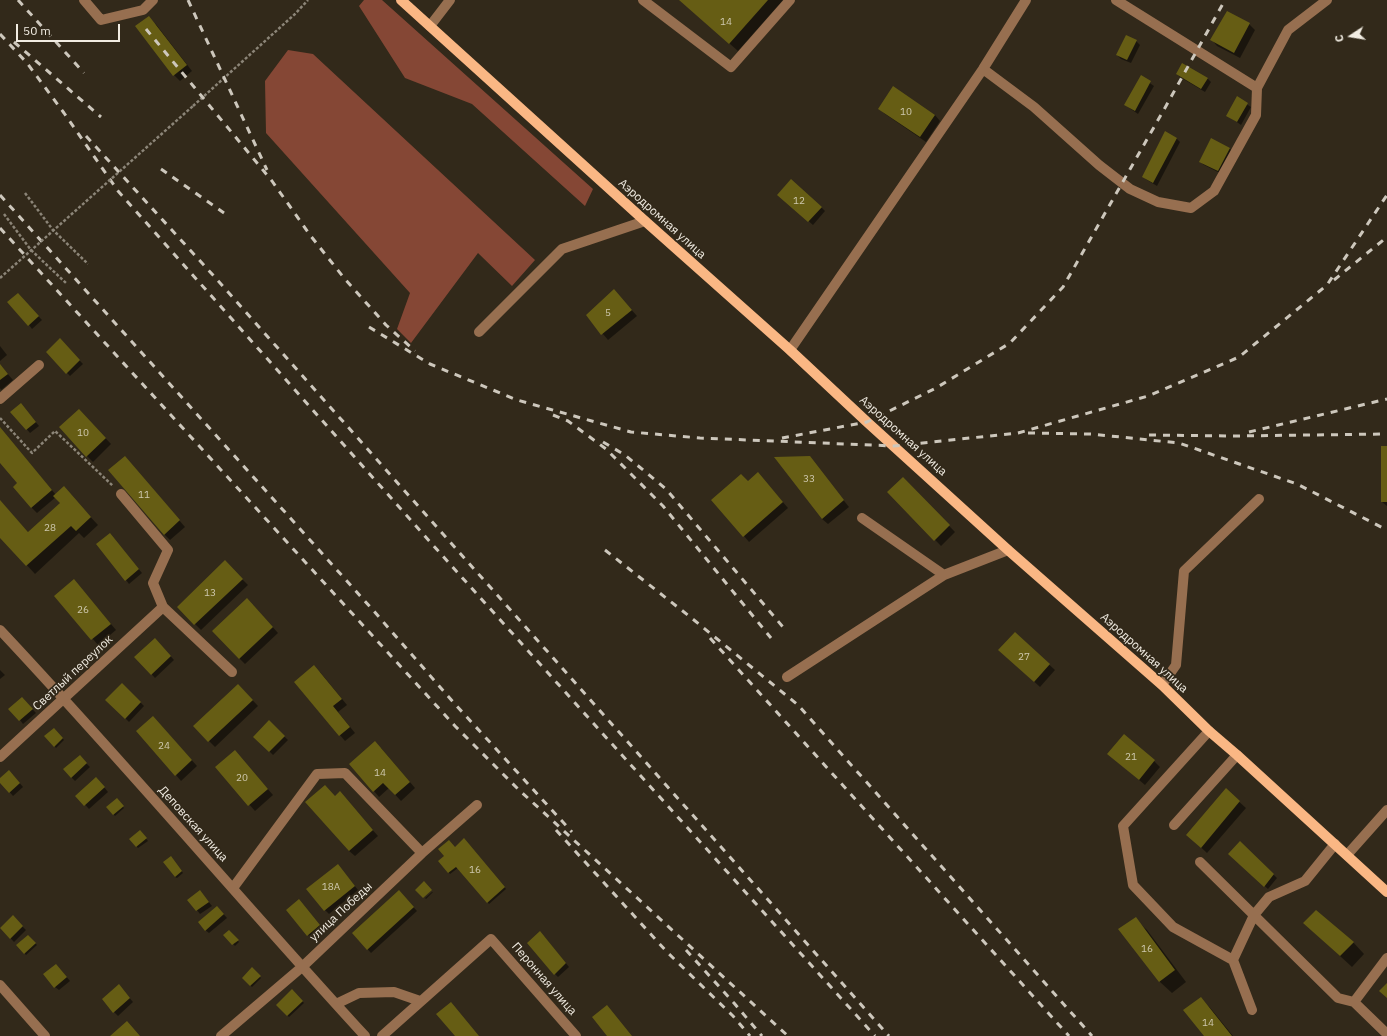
<!DOCTYPE html>
<html>
<head>
<meta charset="utf-8">
<style>
	body { margin:0 }
	#map { position:relative; width:1387px; height:1036px; overflow:hidden; background:#32291a; font-family:"IBM Plex Sans",sans-serif }
	canvas { display:block }
	.north { position:absolute; left:1331px; top:16px; width:40px; height:40px; -webkit-text-stroke:3px #32291a; paint-order:stroke; rotate:258deg; font-size:11px; font-weight:700; line-height:16px; text-align:center; color:#f1ece2 }
	.north::after { content:''; display:block; margin:auto; width:14px; height:18px; background:#f1ece2; clip-path:polygon(50% 0,100% 100%,50% 72%,0 100%) }
	.scale { position:absolute; left:16px; top:24px; width:104px; height:18px; box-sizing:border-box; border:2px solid #f1ece2; border-top:0; padding-left:5px; font-size:12px; line-height:14px; white-space:nowrap; color:#f1ece2; -webkit-text-stroke:3px #32291a; paint-order:stroke }
</style>
</head>
<body>
<div id="map">
<canvas width="1387" height="1036"></canvas>
<div class="north">С</div>
<div class="scale">50 m</div>
</div>
<script>
const context = document.querySelector('canvas').getContext('2d');
context.lineJoin = 'round';
function fill(path, color) { context.fillStyle = color; context.fill(path, 'evenodd'); }
function strokePath(path, color, width, dash) { context.strokeStyle = color; context.lineWidth = width; context.lineCap = dash ? 'butt' : 'round'; context.setLineDash(dash || []); context.stroke(path); }
function write(font, color, halo, rows, align = 'center') {
  context.font = font + ' "IBM Plex Sans",sans-serif'; context.lineWidth = 3.5; context.setLineDash([]); context.textBaseline = 'middle'; context.strokeStyle = halo; context.fillStyle = color; for (const [text, x, y, turn = 0] of rows) {
    context.save(); context.translate(x, y); context.rotate((+turn || 0) * Math.PI / 180); context.textAlign = isNaN(turn) ? turn : align; if (halo) context.strokeText(text, 0, 0); context.fillText(text, 0, 0); context.restore();
  }
}
const forest = new Path2D(`
	M 364,0 L 382,0 L 593,189 L 585,206 L 472,104 L 405,78 L 359,6 Z
	M 288,50 L 313,54 L 535,260 L 512,286 L 478,253 L 411,343 L 397,329 L 410,293 L 266,133 L 265,81 Z`);
const shadow = new Path2D(`
	M 680,0 L 783,0 L 738,51 Z
	M 1227,12 L 1249,24 L 1255,30 L 1240,58 L 1217,46 L 1212,40 Z
	M 155,23 L 192,71 L 180,81 L 174,75 Z
	M 1136,41 L 1140,45 L 1131,63 L 1121,59 L 1117,55 Z
	M 1177,74 L 1207,78 L 1211,82 L 1205,92 L 1180,77 Z
	M 1141,77 L 1154,86 L 1138,114 L 1125,105 Z
	M 1237,98 L 1251,107 L 1241,125 L 1227,115 Z
	M 879,108 L 935,115 L 940,121 L 926,142 L 885,114 Z
	M 1176,138 L 1180,142 L 1157,186 L 1147,180 L 1143,177 Z
	M 1229,148 L 1233,152 L 1222,174 L 1204,165 L 1200,162 Z
	M 782,198 L 821,207 L 825,211 L 813,225 Z
	M 620,297 L 637,316 L 608,340 L 587,315 Z
	M 21,298 L 42,320 L 32,329 L 29,325 Z
	M 60,340 L 83,364 L 70,376 L 47,352 Z
	M 0,346 L 7,355 L 0,361 Z
	M 0,365 L 13,380 L 1,390 L 0,388 Z
	M 24,408 L 39,426 L 30,433 L 12,412 Z
	M 79,410 L 111,444 L 93,462 L 87,456 Z
	M 0,428 L 56,495 L 71,496 L 98,525 L 84,538 L 79,533 L 35,574 L 0,536 L 0,501 L 29,533 L 61,503 L 56,497 L 37,513 L 31,507 L 18,483 L 0,462 Z
	M 1387,447 L 1387,506 L 1382,502 Z
	M 809,457 L 849,507 L 828,524 L 822,519 Z
	M 130,463 L 185,527 L 170,540 L 164,534 Z
	M 903,478 L 955,532 L 941,546 L 889,492 Z
	M 763,479 L 788,508 L 749,542 L 744,536 Z
	M 113,538 L 142,573 L 129,584 L 126,580 Z
	M 225,562 L 248,585 L 201,630 L 178,607 Z
	M 79,586 L 116,630 L 98,645 L 56,596 Z
	M 253,605 L 278,633 L 245,664 L 239,658 Z
	M 1015,633 L 1055,670 L 1040,687 L 1005,655 Z
	M 155,639 L 174,660 L 155,678 L 136,657 Z
	M 0,670 L 5,675 L 0,679 Z
	M 320,672 L 347,705 L 338,712 L 355,733 L 345,741 L 295,682 Z
	M 122,684 L 144,706 L 129,722 L 107,700 Z
	M 244,691 L 258,706 L 215,747 L 194,726 Z
	M 26,702 L 36,713 L 23,724 L 20,720 Z
	M 153,717 L 197,766 L 181,781 L 176,775 Z
	M 269,722 L 288,740 L 273,755 L 255,737 Z
	M 54,729 L 64,740 L 56,748 L 46,736 Z
	M 381,748 L 415,788 L 401,801 L 389,788 L 379,797 L 374,791 Z
	M 240,757 L 273,795 L 255,811 L 216,767 Z
	M 1114,759 L 1154,761 L 1160,767 L 1145,785 Z
	M 83,760 L 90,767 L 75,781 L 71,777 Z
	M 13,775 L 23,787 L 13,796 L 0,781 L 0,780 Z
	M 100,782 L 108,792 L 89,809 L 77,796 Z
	M 1226,790 L 1246,808 L 1207,853 L 1193,840 Z
	M 345,799 L 378,836 L 355,856 L 349,851 Z
	M 117,800 L 124,808 L 115,816 L 108,808 Z
	M 140,831 L 148,841 L 138,848 L 130,839 Z
	M 464,840 L 506,889 L 489,904 L 458,868 L 450,874 L 439,861 Z
	M 1240,842 L 1277,878 L 1268,889 L 1233,858 Z
	M 172,859 L 183,873 L 177,878 L 175,877 Z
	M 341,869 L 358,890 L 329,914 L 325,910 Z
	M 200,891 L 212,906 L 200,914 L 189,900 Z
	M 399,892 L 417,911 L 371,953 L 353,933 Z
	M 432,892 L 433,892 L 426,899 L 425,898 Z
	M 299,901 L 321,927 L 309,936 L 287,910 Z
	M 220,910 L 227,918 L 209,933 L 205,930 Z
	M 13,917 L 26,930 L 14,942 L 1,928 Z
	M 1135,919 L 1147,930 L 1186,982 L 1172,993 L 1160,982 L 1120,930 Z
	M 1304,923 L 1353,942 L 1364,954 L 1352,967 Z
	M 229,931 L 239,942 L 235,946 L 225,935 Z
	M 28,936 L 37,945 L 26,955 L 17,945 Z
	M 544,936 L 569,967 L 558,977 L 555,974 Z
	M 60,969 L 70,981 L 59,990 L 55,987 Z
	M 252,969 L 261,978 L 252,987 L 243,978 Z
	M 122,989 L 133,1002 L 118,1016 L 114,1012 Z
	M 292,990 L 304,1003 L 289,1017 L 277,1005 Z
	M 1201,998 L 1212,1010 L 1233,1036 L 1205,1036 Z`);
const building = new Path2D(`
	M 679,0 L 768,0 L 729,44 Z
	M 1227,11 L 1250,23 L 1234,53 L 1210,40 Z
	M 149,16 L 187,65 L 173,76 L 135,26 Z
	M 1126,35 L 1137,40 L 1127,60 L 1116,55 Z
	M 1182,63 L 1208,78 L 1201,89 L 1176,74 Z
	M 1141,75 L 1151,81 L 1135,111 L 1124,105 Z
	M 893,86 L 935,115 L 920,137 L 878,109 Z
	M 1237,96 L 1248,103 L 1237,122 L 1226,116 Z
	M 1165,131 L 1177,138 L 1153,183 L 1142,177 Z
	M 1211,138 L 1230,148 L 1218,171 L 1199,162 Z
	M 791,179 L 822,207 L 808,222 L 777,195 Z
	M 614,289 L 632,310 L 601,335 L 586,315 Z
	M 18,293 L 39,316 L 28,326 L 7,302 Z
	M 60,338 L 80,360 L 66,374 L 46,352 Z
	M 0,364 L 8,374 L 0,380 Z
	M 21,403 L 36,422 L 26,430 L 10,412 Z
	M 79,409 L 106,438 L 86,457 L 59,427 Z
	M 0,427 L 52,490 L 31,508 L 13,487 L 17,483 L 0,463 Z
	M 1381,446 L 1387,446 L 1387,502 L 1381,502 Z
	M 125,456 L 180,520 L 164,535 L 108,470 Z
	M 810,456 L 844,500 L 822,519 L 774,457 Z
	M 758,472 L 783,502 L 743,537 L 711,500 L 741,474 L 748,481 Z
	M 903,477 L 950,525 L 934,541 L 887,492 Z
	M 64,486 L 91,517 L 76,531 L 71,526 L 26,566 L 0,538 L 0,500 L 28,532 L 60,503 L 53,496 Z
	M 110,533 L 139,569 L 125,581 L 96,544 Z
	M 225,560 L 243,579 L 194,625 L 177,607 Z
	M 74,579 L 111,624 L 91,640 L 54,596 Z
	M 247,598 L 273,627 L 239,659 L 212,631 Z
	M 1015,632 L 1050,664 L 1034,682 L 998,650 Z
	M 155,638 L 171,656 L 151,675 L 134,657 Z
	M 314,665 L 342,699 L 333,706 L 350,727 L 339,736 L 294,682 Z
	M 122,683 L 141,702 L 125,719 L 105,700 Z
	M 238,684 L 253,700 L 208,742 L 193,726 Z
	M 22,697 L 33,709 L 19,721 L 8,709 Z
	M 153,716 L 192,760 L 175,776 L 136,731 Z
	M 269,720 L 285,736 L 269,752 L 253,737 Z
	M 54,728 L 63,738 L 54,747 L 44,736 Z
	M 1124,734 L 1155,760 L 1139,780 L 1107,754 Z
	M 375,741 L 410,782 L 395,795 L 383,783 L 373,792 L 349,764 Z
	M 235,750 L 268,789 L 248,806 L 215,767 Z
	M 80,755 L 87,763 L 71,778 L 63,769 Z
	M 9,770 L 20,783 L 9,793 L 0,783 L 0,778 Z
	M 96,777 L 105,787 L 84,806 L 75,796 Z
	M 325,785 L 335,796 L 340,791 L 373,830 L 349,851 L 305,802 Z
	M 1226,788 L 1240,801 L 1201,848 L 1186,835 Z
	M 117,798 L 124,806 L 113,815 L 106,807 Z
	M 140,830 L 147,838 L 136,847 L 129,839 Z
	M 464,838 L 505,887 L 487,903 L 456,867 L 448,873 L 438,861 L 444,856 L 438,849 L 449,840 L 455,847 Z
	M 1240,841 L 1274,874 L 1264,887 L 1228,854 Z
	M 171,856 L 182,871 L 175,877 L 163,862 Z
	M 338,864 L 355,886 L 324,911 L 306,889 Z
	M 424,881 L 432,890 L 423,898 L 415,890 Z
	M 200,890 L 209,902 L 196,911 L 187,900 Z
	M 399,890 L 414,907 L 367,950 L 352,933 Z
	M 299,899 L 320,925 L 307,936 L 286,910 Z
	M 217,906 L 224,914 L 205,931 L 198,922 Z
	M 1316,910 L 1354,942 L 1340,956 L 1303,923 Z
	M 13,915 L 23,926 L 10,939 L 0,928 Z
	M 1136,917 L 1175,970 L 1159,982 L 1118,929 Z
	M 229,930 L 239,940 L 232,945 L 223,935 Z
	M 540,931 L 566,963 L 554,975 L 527,943 Z
	M 28,935 L 36,943 L 24,954 L 16,945 Z
	M 56,964 L 67,977 L 54,988 L 43,974 Z
	M 252,967 L 261,976 L 250,986 L 242,978 Z
	M 1387,983 L 1387,998 L 1379,991 Z
	M 119,984 L 130,998 L 113,1013 L 102,999 Z
	M 292,989 L 303,1001 L 287,1016 L 276,1005 Z
	M 1201,997 L 1232,1036 L 1204,1036 L 1183,1010 Z
	M 451,1002 L 479,1036 L 455,1036 L 436,1014 Z
	M 607,1005 L 632,1036 L 607,1036 L 592,1017 Z
	M 127,1021 L 140,1036 L 110,1036 Z`);
const path = new Path2D(`
	M 193,106 L 295,14 L 308,0
	M 25,193 L 53,230 L 88,264
	M 4,214 L 31,250 L 67,284
	M 0,418 L 32,453 L 55,431 L 113,486`);
const minor = new Path2D(`
	M 84,0 L 101,20 L 143,10 L 153,0
	M 643,0 L 731,67 L 790,0
	M 1116,0 L 1257,88
	M 430,26 L 450,0
	M 983,69 L 1034,107 L 1099,165 L 1130,189 L 1158,202 L 1191,208 L 1214,191 L 1256,115 L 1257,88 L 1288,30 L 1327,0
	M 479,332 L 562,249 L 645,221
	M 790,350 L 983,69 L 1026,0
	M 0,399 L 39,365
	M 121,494 L 168,550 L 153,583 L 163,607 L 232,672
	M 862,518 L 944,575 L 1008,550
	M 0,630 C 125,763 242,902 365,1036
	M 787,677 L 944,575
	M 1162,685 L 1176,665 L 1184,571 L 1259,499
	M 1209,731 L 1123,826 L 1133,885 L 1173,927 L 1233,960
	M 0,757 L 163,607
	M 1174,825 L 1237,755
	M 1347,855 L 1387,810
	M 1200,862 L 1338,998 L 1354,1002 L 1387,958
	M 233,888 L 317,774 L 345,773 L 422,853
	M 0,985 L 45,1036
	M 1354,1002 L 1387,1034
	M 336,1004 L 359,993 L 394,992 L 420,1001
	M 1252,1010 L 1233,960 L 1254,915 L 1269,897 L 1305,881 L 1335,844
	M 221,1036 L 302,967 L 422,853 L 477,805
	M 382,1036 L 491,939 L 576,1036`);
const major = new Path2D(`
	M 401,0 L 645,221 L 790,350 L 867,422 L 1008,550 L 1162,685 L 1209,731 L 1237,755 L 1387,892`);
const rail = new Path2D(`
	M 18,0 L 84,73
	M 188,0 L 267,170
	M 146,29 L 272,181 L 310,235 L 344,278 L 386,325 L 415,351
	M 0,34 L 27,63 L 64,113 L 118,191 L 440,553 L 875,1036
	M 14,42 L 101,117
	M 86,136 L 212,274 L 889,1036
	M 161,169 L 224,213
	M 0,195 L 372,609 L 454,703 L 572,832
	M 0,228 L 455,726 L 518,789 L 788,1036
	M 1334,280 L 1387,237
	M 369,327 L 430,364 L 517,400 L 631,432 L 700,438 L 894,446 L 1018,433 L 1148,396 L 1239,357 L 1327,285 L 1387,195
	M 553,415 L 568,421 L 606,449 L 663,506 L 771,638
	M 1249,432 L 1387,399
	M 1028,433 L 1091,434 L 1179,443 L 1297,484 L 1387,530
	M 1149,435 L 1233,436 L 1387,434
	M 782,438 L 867,422 L 936,388 L 1010,343 L 1063,287 L 1166,106 L 1225,0
	M 603,442 L 625,455 L 666,489 L 783,627
	M 605,550 L 689,616 L 798,705 L 1092,1036
	M 710,638 L 1069,1036
	M 556,830 L 667,952 L 733,1016 L 750,1036
	M 686,950 L 734,1003 L 762,1036`);
const pathBridge = new Path2D(`
	M 0,278 L 193,106`);
const numberNames = [
	["14",726,22],
	["10",906,112],
	["12",799,201],
	["5",608,313],
	["10",83,433],
	["33",809,479],
	["11",144,495],
	["28",50,528],
	["13",210,593],
	["26",83,610],
	["27",1024,657],
	["24",164,746],
	["21",1131,757],
	["14",380,773],
	["20",242,778],
	["16",475,870],
	["18А",331,887],
	["16",1147,949],
	["14",1208,1023]
];
const streetNames = [
	["Аэродромная улица",662,219,42],
	["Аэродромная улица",903,436,42],
	["Аэродромная улица",1144,653,42],
	["Светлый переулок",73,673,-43],
	["Деповская улица",193,824,48],
	["улица Победы",341,912,-43],
	["Перонная улица",544,979,49]
];
fill(forest, '#854735');
fill(shadow, '#0007');
fill(building, '#665d14');
strokePath(path, '#8c8578', 2.5, [3, 2]);
strokePath(minor, '#976f50', 10);
strokePath(major, '#fab784', 10);
strokePath(rail, '#cdc7bc', 3, [7, 7]);
strokePath(pathBridge, '#8c8578', 2.5, [3, 2]);
write('10px', '#cec8ae', null, numberNames);
write('12px', '#f1ece2', '#32291a', streetNames);
</script>
</body>
</html>
